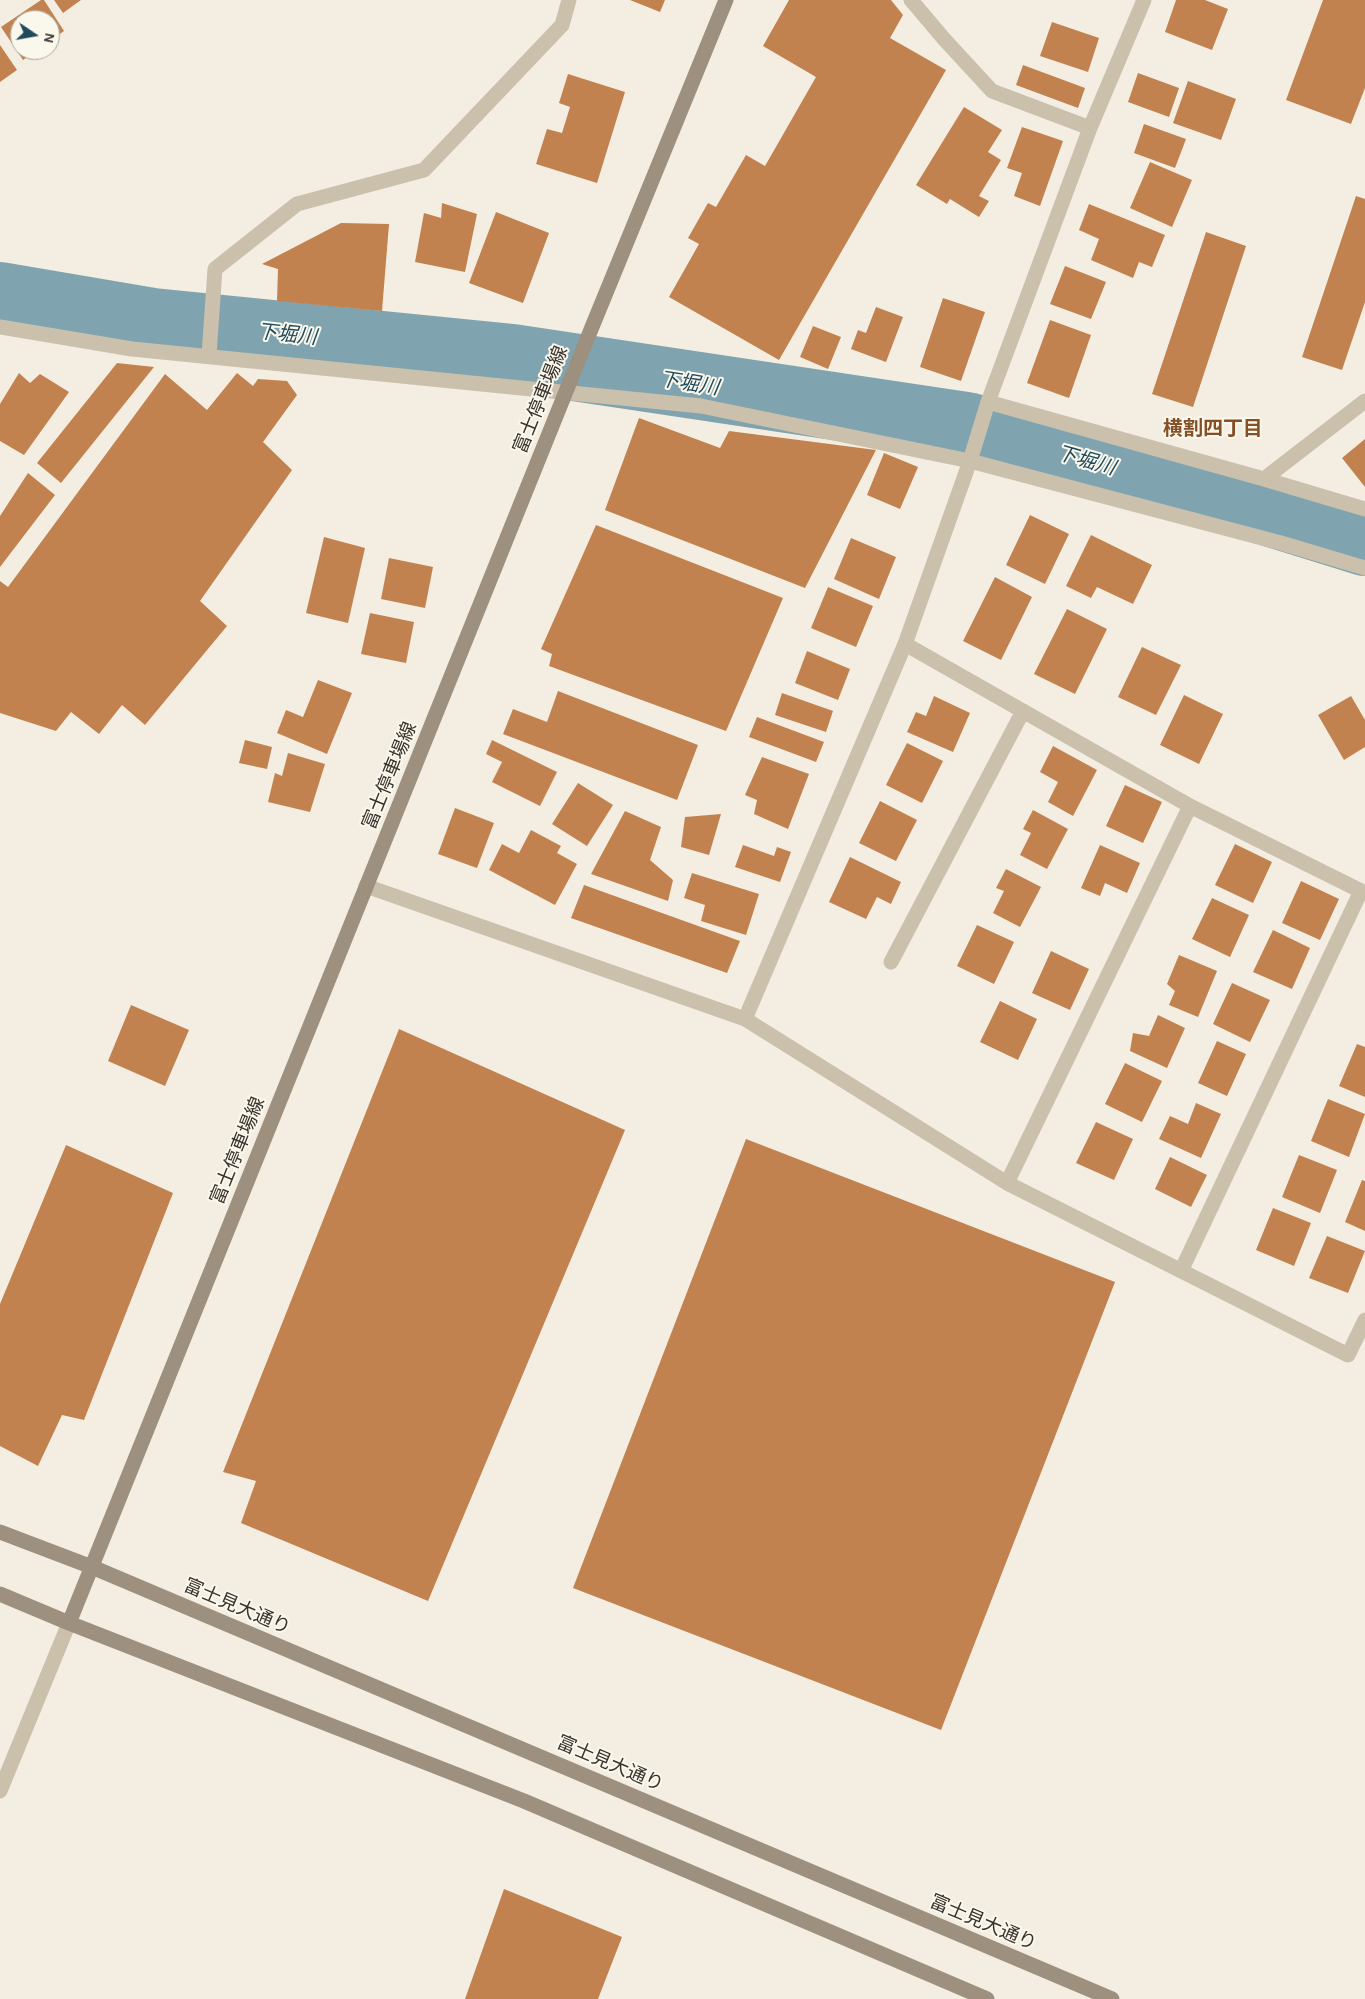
<!DOCTYPE html>
<html>
<head>
<meta charset="utf-8">
<style>
	body { margin:0 }
	#map { position:relative; width:1365px; height:1999px; overflow:hidden; background:#f3eee1; font-family:Karla,sans-serif }
	canvas { display:block }
	.north { position:absolute; left:10px; top:10px; width:50px; height:50px; box-sizing:border-box; background:#faf7ed; border:1px solid #ada89f; border-radius:50%; rotate:102deg; font-size:14px; font-weight:700; line-height:20px; text-align:center; color:#39322b }
	.north::after { content:''; display:block; margin:auto; width:18px; height:22px; background:#214b5a; clip-path:polygon(50% 0,100% 100%,50% 72%,0 100%) }
</style>
</head>
<body>
<div id="map">
<canvas width="1365" height="1999"></canvas>
<div class="north">N</div>
</div>
<script>
const context = document.querySelector('canvas').getContext('2d');
context.lineJoin = 'round';
function strokePath(path, color, width, dash) { context.strokeStyle = color; context.lineWidth = width; context.lineCap = dash ? 'butt' : 'round'; context.setLineDash(dash || []); context.stroke(path); }
function fill(path, color) { context.fillStyle = color; context.fill(path, 'evenodd'); }
function write(font, color, halo, rows, align = 'center') {
  context.font = font + ' Karla,"Noto Sans JP",sans-serif'; context.lineWidth = 4; context.setLineDash([]); context.textBaseline = 'middle'; context.strokeStyle = halo; context.fillStyle = color; for (const [text, x, y, turn = 0] of rows) {
    context.save(); context.translate(x, y); context.rotate((+turn || 0) * Math.PI / 180); context.textAlign = isNaN(turn) ? turn : align; if (halo) context.strokeText(text, 0, 0); context.fillText(text, 0, 0); context.restore();
  }
}
const river = new Path2D(`
	M 0,296 L 153,322 L 513,358 L 967,426 L 1217,496 L 1365,542`);
const building = new Path2D(`
	M 41,0 L 44,0 L 64,31 L 50,41 L 50,20 L 20,20 L 20,50 L 37,50 L 23,60 L 1,27 Z
	M 54,0 L 81,0 L 63,13 Z
	M 630,0 L 665,0 L 660,12 Z
	M 789,0 L 891,0 L 903,15 L 890,38 L 946,70 L 779,360 L 669,297 L 699,244 L 688,238 L 708,203 L 716,207 L 746,155 L 765,166 L 816,77 L 763,46 Z
	M 1176,0 L 1205,0 L 1228,9 L 1212,50 L 1165,32 Z
	M 1323,0 L 1365,0 L 1365,88 L 1351,124 L 1286,100 Z
	M 1052,22 L 1099,38 L 1088,72 L 1040,56 Z
	M 0,45 L 17,70 L 0,82 Z
	M 1023,65 L 1085,88 L 1078,108 L 1016,85 Z
	M 1138,73 L 1179,88 L 1169,117 L 1128,102 Z
	M 568,74 L 625,92 L 597,183 L 536,164 L 547,129 L 562,133 L 570,107 L 559,103 Z
	M 1188,81 L 1236,99 L 1221,140 L 1173,123 Z
	M 964,107 L 1002,130 L 988,152 L 1001,160 L 979,196 L 989,201 L 979,217 L 950,199 L 947,204 L 916,185 Z
	M 1144,124 L 1186,139 L 1175,168 L 1134,153 Z
	M 1022,127 L 1063,141 L 1040,206 L 1014,196 L 1022,173 L 1007,168 Z
	M 1150,162 L 1192,180 L 1172,227 L 1130,208 Z
	M 1356,196 L 1365,199 L 1365,302 L 1342,370 L 1302,357 Z
	M 442,203 L 477,214 L 465,272 L 415,262 L 424,213 L 441,218 Z
	M 1089,204 L 1165,235 L 1152,267 L 1139,262 L 1133,278 L 1091,260 L 1099,239 L 1079,230 Z
	M 496,212 L 549,233 L 523,303 L 469,283 Z
	M 341,223 L 389,224 L 382,311 L 277,301 L 278,269 L 262,264 Z
	M 1206,232 L 1246,246 L 1193,407 L 1152,394 Z
	M 1065,266 L 1106,282 L 1091,319 L 1050,304 Z
	M 943,298 L 985,312 L 961,381 L 920,367 Z
	M 876,307 L 903,317 L 886,362 L 851,349 L 858,330 L 866,333 Z
	M 1050,320 L 1091,335 L 1069,398 L 1027,383 Z
	M 813,326 L 841,337 L 828,369 L 800,357 Z
	M 117,363 L 154,367 L 61,483 L 37,463 Z
	M 19,373 L 30,383 L 40,374 L 69,392 L 24,455 L 0,441 L 0,404 Z
	M 237,373 L 253,386 L 258,379 L 287,381 L 297,395 L 263,442 L 292,470 L 200,601 L 227,626 L 145,725 L 122,705 L 99,734 L 71,712 L 56,731 L 0,713 L 0,581 L 8,587 L 165,374 L 207,410 Z
	M 639,418 L 720,448 L 729,431 L 876,450 L 805,588 L 605,510 Z
	M 1365,439 L 1365,487 L 1342,458 Z
	M 884,453 L 918,467 L 900,509 L 867,495 Z
	M 28,473 L 55,495 L 0,567 L 0,516 Z
	M 1030,515 L 1069,534 L 1045,584 L 1006,565 Z
	M 596,525 L 783,598 L 726,731 L 549,666 L 552,654 L 541,649 Z
	M 1091,535 L 1152,565 L 1133,604 L 1097,587 L 1091,598 L 1066,586 Z
	M 324,537 L 365,548 L 348,623 L 306,613 Z
	M 851,538 L 896,557 L 879,599 L 834,579 Z
	M 389,558 L 433,567 L 425,608 L 381,599 Z
	M 995,577 L 1032,597 L 1001,660 L 963,641 Z
	M 828,587 L 873,606 L 856,647 L 811,628 Z
	M 1067,609 L 1107,629 L 1075,694 L 1034,674 Z
	M 370,613 L 414,622 L 406,663 L 361,654 Z
	M 1142,647 L 1181,665 L 1156,715 L 1118,697 Z
	M 807,651 L 850,669 L 838,700 L 795,683 Z
	M 318,680 L 352,693 L 327,754 L 277,733 L 286,710 L 303,717 Z
	M 558,691 L 698,745 L 677,800 L 503,734 L 513,709 L 547,722 Z
	M 782,693 L 833,711 L 826,732 L 775,715 Z
	M 1184,695 L 1223,714 L 1199,764 L 1160,745 Z
	M 934,696 L 970,713 L 953,752 L 907,732 L 916,712 L 926,716 Z
	M 1351,696 L 1365,720 L 1365,747 L 1344,760 L 1318,715 Z
	M 757,717 L 824,742 L 816,762 L 749,737 Z
	M 245,740 L 272,747 L 267,769 L 239,763 Z
	M 492,740 L 557,772 L 540,806 L 492,782 L 502,762 L 486,754 Z
	M 907,743 L 943,761 L 922,803 L 886,785 Z
	M 1053,746 L 1097,770 L 1073,816 L 1048,802 L 1058,782 L 1040,772 Z
	M 288,753 L 325,764 L 310,812 L 268,802 L 275,773 L 282,776 Z
	M 762,757 L 809,774 L 788,829 L 754,814 L 757,800 L 745,795 Z
	M 578,783 L 613,805 L 587,846 L 552,824 Z
	M 1125,785 L 1162,802 L 1143,843 L 1106,826 Z
	M 880,801 L 917,820 L 896,861 L 859,843 Z
	M 455,808 L 494,823 L 477,868 L 438,854 Z
	M 1033,810 L 1068,829 L 1047,869 L 1020,855 L 1031,833 L 1023,829 Z
	M 625,811 L 661,827 L 650,860 L 673,880 L 668,901 L 591,874 Z
	M 721,814 L 709,855 L 681,847 L 685,817 Z
	M 531,830 L 561,846 L 557,853 L 577,864 L 555,905 L 489,870 L 502,844 L 519,853 Z
	M 1235,844 L 1272,862 L 1253,903 L 1215,885 Z
	M 743,845 L 774,856 L 777,847 L 791,852 L 780,882 L 735,867 Z
	M 1100,845 L 1140,863 L 1127,893 L 1105,883 L 1100,896 L 1081,888 Z
	M 850,857 L 901,882 L 891,904 L 877,897 L 866,919 L 829,902 Z
	M 1006,869 L 1041,887 L 1020,927 L 993,913 L 1004,891 L 996,888 Z
	M 692,873 L 759,894 L 746,935 L 701,921 L 705,905 L 684,898 Z
	M 1301,881 L 1339,899 L 1320,940 L 1282,923 Z
	M 584,885 L 740,941 L 727,973 L 571,918 Z
	M 1212,898 L 1249,915 L 1230,957 L 1192,939 Z
	M 977,925 L 1014,942 L 994,984 L 957,966 Z
	M 1273,930 L 1310,948 L 1292,989 L 1253,972 Z
	M 1051,951 L 1089,969 L 1070,1010 L 1032,993 Z
	M 1179,955 L 1217,971 L 1198,1017 L 1169,1005 L 1175,991 L 1167,984 Z
	M 1232,983 L 1270,1000 L 1250,1042 L 1213,1024 Z
	M 1000,1001 L 1037,1019 L 1018,1060 L 980,1042 Z
	M 131,1005 L 189,1030 L 165,1086 L 108,1061 Z
	M 1158,1015 L 1185,1028 L 1167,1068 L 1130,1051 L 1133,1033 L 1149,1036 Z
	M 399,1029 L 625,1130 L 428,1601 L 241,1523 L 256,1481 L 223,1472 Z
	M 1217,1041 L 1246,1054 L 1227,1096 L 1198,1083 Z
	M 1357,1044 L 1365,1047 L 1365,1097 L 1339,1086 Z
	M 1125,1063 L 1162,1081 L 1142,1122 L 1105,1104 Z
	M 1328,1099 L 1365,1114 L 1349,1157 L 1311,1141 Z
	M 1196,1103 L 1221,1114 L 1201,1158 L 1159,1139 L 1170,1116 L 1188,1124 Z
	M 1096,1122 L 1133,1139 L 1114,1180 L 1076,1163 Z
	M 746,1139 L 1115,1282 L 941,1730 L 573,1588 Z
	M 66,1145 L 173,1193 L 84,1420 L 62,1415 L 38,1466 L 0,1446 L 0,1304 Z
	M 1299,1155 L 1337,1170 L 1320,1213 L 1282,1197 Z
	M 1170,1157 L 1207,1175 L 1191,1207 L 1155,1189 Z
	M 1362,1180 L 1365,1181 L 1365,1231 L 1345,1222 Z
	M 1273,1208 L 1311,1223 L 1294,1266 L 1256,1250 Z
	M 1327,1236 L 1365,1251 L 1348,1293 L 1309,1278 Z
	M 504,1889 L 622,1937 L 598,1999 L 465,1999 Z`);
const lane = new Path2D(`
	M 0,1791 L 69,1623`);
const street = new Path2D(`
	M 911,0 L 944,39 L 992,91 L 1090,128
	M 0,327 L 132,349 L 701,406 L 970,461 L 1281,543 L 1365,568
	M 209,355 L 215,269 L 297,204 L 424,170 L 562,25 L 569,0
	M 988,402 L 1264,479 L 1365,509
	M 1264,479 L 1365,401
	M 905,644 L 1190,806 L 1365,893
	M 366,886 L 745,1019 L 1007,1183 L 1348,1355 L 1365,1320
	M 891,962 L 1023,711
	M 745,1019 L 905,644 L 970,461 L 988,402 L 1090,128 L 1144,0
	M 1007,1183 L 1190,806
	M 1181,1271 L 1361,891`);
const secondary = new Path2D(`
	M 0,1532 L 92,1567 L 1112,1999
	M 0,1594 L 69,1623 L 524,1801 L 987,1999
	M 69,1623 L 592,327 L 726,0`);
const streetNames = [
	["富士停車場線",541,400,-68],
	["富士停車場線",390,776,-68],
	["富士停車場線",238,1151,-68],
	["富士見大通り",237,1607,23],
	["富士見大通り",610,1764,23],
	["富士見大通り",983,1923,23]
];
const waterNames = [
	["下堀川",287,335,6],
	["下堀川",689,384,9],
	["下堀川",1086,461,16]
];
const neighbourhoodNames = [
	["横割四丁目",1213,429]
];
strokePath(river, '#80a4af', 68);
fill(building, '#c2824f');
strokePath(lane, '#cbc0ac', 15);
strokePath(street, '#cbc0ac', 15);
strokePath(secondary, '#9e907e', 15);
write('19px', '#39322b', '#faf7ed', streetNames);
write('italic 20px', '#214b5a', '#faf7ed', waterNames);
write('bold 20px', '#865027', '#faf7ed', neighbourhoodNames);
</script>
</body>
</html>
